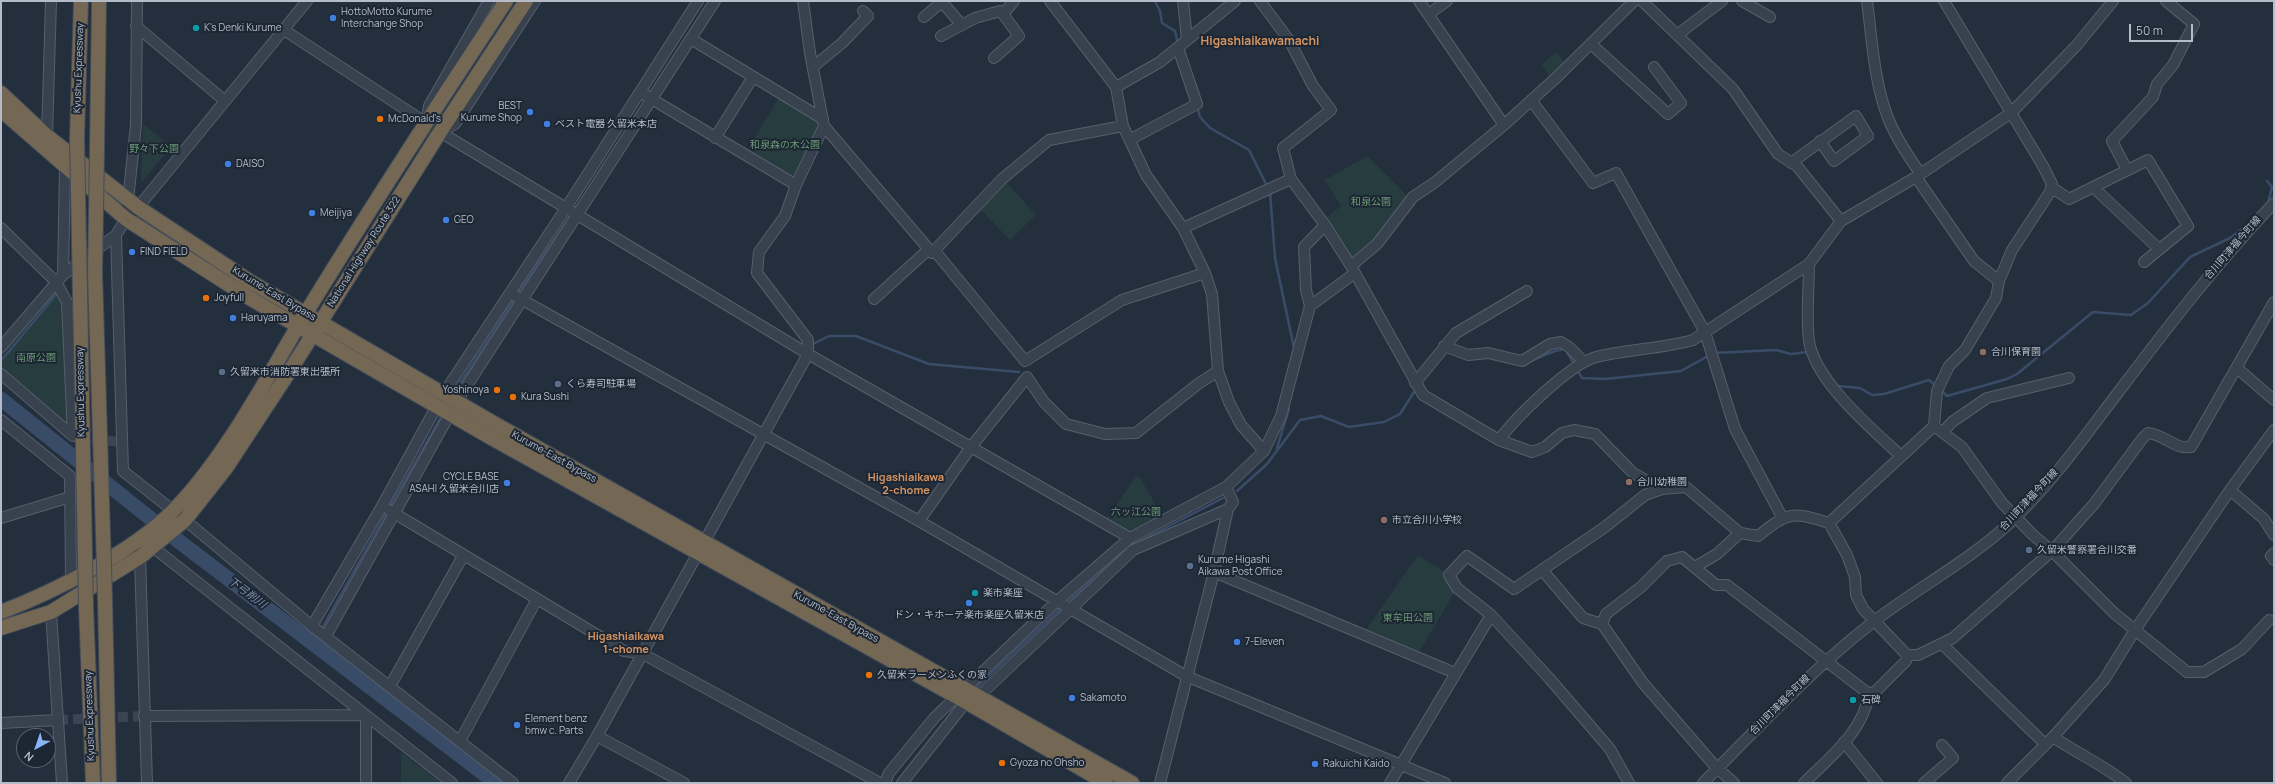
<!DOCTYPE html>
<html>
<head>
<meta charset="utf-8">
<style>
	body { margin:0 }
	#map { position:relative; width:2275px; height:784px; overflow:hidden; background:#242f3e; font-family:Manrope,sans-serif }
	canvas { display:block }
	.frame { position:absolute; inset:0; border:2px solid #b4bcc9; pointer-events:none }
	.north { position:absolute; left:16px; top:728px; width:40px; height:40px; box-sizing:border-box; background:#1d2633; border:1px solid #59626f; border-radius:50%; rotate:220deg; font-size:11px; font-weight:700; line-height:16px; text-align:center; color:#b4bcc9 }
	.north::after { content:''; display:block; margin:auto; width:14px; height:18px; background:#8ab4f8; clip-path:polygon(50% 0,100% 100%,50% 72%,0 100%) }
	.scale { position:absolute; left:2129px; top:24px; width:64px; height:18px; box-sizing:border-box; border:2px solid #b4bcc9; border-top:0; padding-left:5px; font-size:12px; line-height:14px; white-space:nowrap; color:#b4bcc9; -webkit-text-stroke:3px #1d2633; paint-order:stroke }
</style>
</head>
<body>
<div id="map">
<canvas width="2275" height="784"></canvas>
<div class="frame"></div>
<div class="north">N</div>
<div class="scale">50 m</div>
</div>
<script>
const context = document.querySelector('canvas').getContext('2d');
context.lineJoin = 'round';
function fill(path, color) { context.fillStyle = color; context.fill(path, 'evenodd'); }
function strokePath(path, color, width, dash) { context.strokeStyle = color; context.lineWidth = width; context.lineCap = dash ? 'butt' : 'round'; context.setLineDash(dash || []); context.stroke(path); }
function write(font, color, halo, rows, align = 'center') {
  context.font = font + ' Manrope,"Noto Sans JP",sans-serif'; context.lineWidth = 4; context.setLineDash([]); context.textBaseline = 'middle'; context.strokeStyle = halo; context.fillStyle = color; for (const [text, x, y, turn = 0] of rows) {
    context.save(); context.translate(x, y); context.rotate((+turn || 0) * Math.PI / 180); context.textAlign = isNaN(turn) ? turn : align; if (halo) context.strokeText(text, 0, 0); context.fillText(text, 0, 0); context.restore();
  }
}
const green = new Path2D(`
	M 1556,52 L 1568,66 L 1553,81 L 1541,65 Z
	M 781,94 L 823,119 L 796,185 L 744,155 Z
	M 143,124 L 171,147 L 142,182 L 141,181 Z
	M 1367,156 L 1411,199 L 1351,266 L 1322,221 L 1341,206 L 1325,180 Z
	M 1006,182 L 1036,215 L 1010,240 L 980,209 Z
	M 56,282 L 67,302 L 73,436 L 1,374 L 1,347 Z
	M 1139,476 L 1165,521 L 1130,538 L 1104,522 L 1135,478 Z
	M 1418,555 L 1449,575 L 1457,588 L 1416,657 L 1363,634 Z
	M 401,752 L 441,783 L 401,783 Z`);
const stream = new Path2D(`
	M 1155,1 L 1160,11 L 1162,23 L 1175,31 L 1178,44
	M 1197,106 L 1200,117 L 1210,128 L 1249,150 L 1268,188
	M 2267,181 L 2272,187 L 2268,203
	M 1270,192 L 1275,258 L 1294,348
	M 518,293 L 571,215
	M 813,344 L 829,336 L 856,336 L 929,364 L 1019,372
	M 1714,353 L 1776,350 L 1791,354 L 1808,352
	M 1,361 L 59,291
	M 1530,361 L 1555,351 L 1565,349 L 1574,364
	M 1577,369 L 1582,378 L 1605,379 L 1681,371 L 1710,355
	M 1428,374 L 1436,364
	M 1838,386 L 1860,388 L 1872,395 L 1884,394 L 1929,380 L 1936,386
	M 1941,390 L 1947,396 L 2007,379 L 2017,374 L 2093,312 L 2131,315 L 2148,303 L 2190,257 L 2230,238 L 2246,226
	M 453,394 L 515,298
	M 1277,448 L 1289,409 L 1287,405
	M 1237,491 L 1267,464 L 1300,420 L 1321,416 L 1349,427 L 1384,422 L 1400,414 L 1416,389
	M 389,508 L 442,415
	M 1138,542 L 1223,498
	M 1070,600 L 1111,564
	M 321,630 L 387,512
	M 314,642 L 319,634
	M 978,686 L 1061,608`);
const river = new Path2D(`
	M 1,399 L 176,539 L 496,783`);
const minorTunnel = new Path2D(`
	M 77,437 L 120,442
	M 58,720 L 144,716`);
const minor = new Path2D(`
	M 137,1 L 136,125 L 126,219 L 116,235 L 123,471 L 185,520 L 312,626 L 513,783
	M 803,1 L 810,53 L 824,126 L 932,253 L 1002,179 L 1049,140 L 1123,126
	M 1050,1 L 1116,87 L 1123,126 L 1146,175 L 1183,228 L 1205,273 L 1212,294 L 1218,371 L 1229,402 L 1241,425 L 1264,451
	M 1183,1 L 1187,40
	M 1419,1 L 1504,125
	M 1642,1 L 1733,89 L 1778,154 L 1797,166 L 1841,221
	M 1742,1 L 1770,17
	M 1867,1 C 1872,39 1874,82 1888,118 C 1896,138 1908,156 1920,173
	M 1429,14 L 1447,1
	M 924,17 L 942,2 L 961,24
	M 136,26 L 225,101
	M 284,30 L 440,132 L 808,354 L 808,340 L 757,273 L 759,252 L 785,216 L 796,185 L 824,126
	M 1677,35 L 1722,1
	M 941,36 L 975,18 L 1000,11 L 1003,14
	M 691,39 L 823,119
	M 1591,44 L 1668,114 L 1681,103 L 1654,67
	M 994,58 L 1019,36 L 1003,14 L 1014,1
	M 813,67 L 842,43 L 868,16 L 863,11
	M 1116,87 L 1160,62 L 1235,1
	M 640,92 L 796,185
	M 1531,100 L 1593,183 L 1616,173 L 1705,332 L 1735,429 L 1782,517
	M 427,119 L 429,106 L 489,1
	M 442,131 L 455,124 L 535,1
	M 715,138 L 753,77
	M 49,139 L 47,136 L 51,1
	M 1131,139 L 1197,104 L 1178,48
	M 1791,163 L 1856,116 L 1868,136 L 1834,161 L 1820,141
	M 2127,170 L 2112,141 L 2153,97 L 2157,84 L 2173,65 L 2194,24 L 2166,1
	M 1916,177 L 1974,261 L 1999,281
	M 1291,179 L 1325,225 L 1351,266 L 1423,395 L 1499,440 L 1532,452 L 1545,447 L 1562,433 L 1574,430 L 1595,434 L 1633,473 L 1662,489
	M 2051,187 L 2069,199 L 2148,160 L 2188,226 L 2144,262
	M 2093,187 L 2159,249
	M 135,211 L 307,1
	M 1,228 L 56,282 L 67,302 L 73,436 L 1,374
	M 1183,228 L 1291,179 L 1283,148 L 1331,110 L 1313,86 L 1289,40 L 1260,1
	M 934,250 L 1025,361 L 1122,300 L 1205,273
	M 1809,264 C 1809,289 1806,316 1809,341 C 1815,381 1872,429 1901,456
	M 1351,266 L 1377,244 L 1413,197 L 1434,183 L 1504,125 L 1558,76 L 1634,1
	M 63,275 L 116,235
	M 510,293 L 919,521 L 1186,676 L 1445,783
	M 874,299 L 929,249
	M 1310,306 L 1306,290 L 1304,247 L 1325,225
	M 1444,346 L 1468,355 L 1488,353 L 1522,361 L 1550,344 L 1561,342 L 1569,347 L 1584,362
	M 1,347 L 63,275 L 65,167 L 63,163
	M 2237,368 L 2274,400
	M 1415,383 L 1456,333 L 1527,291
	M 1,420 L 70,476 L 71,579
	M 1934,426 L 1962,447 L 2002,503 L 2033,535 L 2052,551 L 2114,613 L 2187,672 L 2204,672 L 2242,649 L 2269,620
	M 1943,432 L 1952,422 L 1987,398 L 2069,378
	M 1499,440 C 1516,417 1570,364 1596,357 C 1628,349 1661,349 1693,340 L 1809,264 L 1841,221 L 1916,177 L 2011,113 L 2077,45 L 2113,1
	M 2230,490 L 2264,519 L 2274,535
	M 389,510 L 624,651 L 641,653 L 880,783
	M 1,518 L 70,497
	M 919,521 L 971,447 L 1027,377 L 1044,402 L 1066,424 L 1105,434 L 1136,433 L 1198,384 L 1218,371
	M 1829,523 L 1934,426 L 1937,391 L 1949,366 L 1965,350 L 1990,308 L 1996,298 L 1999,281 L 2012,250 L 2050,192 L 2052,184 L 2043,166 L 1944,1
	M 133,542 L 140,557 L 147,783
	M 147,546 L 154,548 L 452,783
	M 2274,553 L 2271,556 L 2274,560
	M 1695,567 L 1717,554 L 1740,533
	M 1543,571 L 1583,618 L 1602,624 L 1643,683 L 1715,766 L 1734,783
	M 1214,572 L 1455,673
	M 51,612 L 62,783
	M 1602,624 L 1606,614 L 1641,587 L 1667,561 L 1682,557 L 1716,585 L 1727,585 L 1869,694
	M 312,626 L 382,506 L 444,393 L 566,208 L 698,1
	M 326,636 L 457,401 L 715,1
	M 1943,645 L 2045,744
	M 390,686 L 463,556
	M 1869,694 L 1876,691 L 1906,661 L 1907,655
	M 144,716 L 366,715 L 366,783
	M 1,723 L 58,720
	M 597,736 L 684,783
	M 2053,737 C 2077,753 2103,765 2126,783
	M 460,741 L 537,599
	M 1844,742 L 1877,783
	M 569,783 L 597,736 L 808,354 L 1130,538
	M 885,783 L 889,773 L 935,717 L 1056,602 L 1130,538 L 1226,487 L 1264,451 L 1281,416 L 1310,306 L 1355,273
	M 902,783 L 966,702 L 979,696 L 1133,550 L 1228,509
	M 1160,783 L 1214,572 L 1228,509 L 1233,502 L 1226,487
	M 1390,783 L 1491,615
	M 1629,783 L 1610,749 L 1549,678 L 1491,615 L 1457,588 L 1449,575 L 1467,556 L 1514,589 L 1605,527 L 1645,495 L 1662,489 L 1686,487 L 1740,533 L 1758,536 C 1788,512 1792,511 1829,523 L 1847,555 L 1855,577 L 1856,595 L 1863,609 L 1907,655 L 1918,655 L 1953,638 L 2052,551 L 2094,504 L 2142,439 L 2148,433 C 2163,434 2176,450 2191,447 L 2274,302
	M 1703,783 C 1759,727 1811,670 1873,622 C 1920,586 1973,559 2016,517 C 2055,479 2087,433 2120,390 C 2169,325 2218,262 2274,203
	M 1804,783 C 1830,757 1863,732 1869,694
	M 1924,783 L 1953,758 L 1942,745
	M 2007,783 L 2053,737 L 2104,680 L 2135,630 L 2230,490 L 2274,430`);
const highway = new Path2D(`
	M 1,93 L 47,136 L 139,208 L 251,282 L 490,421 L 1132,783
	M 1,110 L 126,219 L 253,300 L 488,436 L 966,702 L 1106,783
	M 77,138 L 81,1
	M 97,150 L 99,1
	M 105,599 L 109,783
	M 86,607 L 93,783
	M 1,612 C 54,592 132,552 172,512 C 226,458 266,378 306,313 C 370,208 438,104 506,1
	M 1,628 L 51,612 L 140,557 L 185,520 L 226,468 L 291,369 L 440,132 L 526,1`);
const highwayBridge = new Path2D(`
	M 77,138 L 86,607
	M 97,150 L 95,273 L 105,599`);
const markers = [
	[333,18,4,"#3f7fe0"],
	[196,28,4,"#0f9aa8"],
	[530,112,4,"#3f7fe0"],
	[380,119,4,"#e8710a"],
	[547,124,4,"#3f7fe0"],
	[228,164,4,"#3f7fe0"],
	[312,213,4,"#3f7fe0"],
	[446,220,4,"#3f7fe0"],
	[132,252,4,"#3f7fe0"],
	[206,298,4,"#e8710a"],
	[233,318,4,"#3f7fe0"],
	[1983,352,4,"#8d6e63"],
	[222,372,4,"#5c6f8a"],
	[558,384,4,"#5c6f8a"],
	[497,390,4,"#e8710a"],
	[513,397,4,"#e8710a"],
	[1629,482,4,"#8d6e63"],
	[507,483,4,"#3f7fe0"],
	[1384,520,4,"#8d6e63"],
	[2029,550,4,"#5c6f8a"],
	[1190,566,4,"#5c6f8a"],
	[975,593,4,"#0f9aa8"],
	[969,603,4,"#3f7fe0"],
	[1237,642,4,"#3f7fe0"],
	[869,675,4,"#e8710a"],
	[1072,698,4,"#3f7fe0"],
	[1853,700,4,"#0f9aa8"],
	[517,725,4,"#3f7fe0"],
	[1002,763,4,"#e8710a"],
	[1315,764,4,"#3f7fe0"]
];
const poiNames = [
	["HottoMotto Kurume",341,12],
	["Interchange Shop",341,24],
	["K's Denki Kurume",204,28],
	["BEST",522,106,"right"],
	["Kurume Shop",522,118,"right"],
	["McDonald's",388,119],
	["ベスト電器 久留米本店",555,124],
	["DAISO",236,164],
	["Meijiya",320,213],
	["GEO",454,220],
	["FIND FIELD",140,252],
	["Joyfull",214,298],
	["Haruyama",241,318],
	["合川保育園",1991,352],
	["久留米市消防署東出張所",230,372],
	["くら寿司駐車場",566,384],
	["Yoshinoya",489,390,"right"],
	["Kura Sushi",521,397],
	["CYCLE BASE",499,477,"right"],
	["ASAHI 久留米合川店",499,489,"right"],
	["合川幼稚園",1637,482],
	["市立合川小学校",1392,520],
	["久留米警察署合川交番",2037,550],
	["Kurume Higashi",1198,560],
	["Aikawa Post Office",1198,572],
	["楽市楽座",983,593],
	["ドン・キホーテ楽市楽座久留米店",969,615,"center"],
	["7-Eleven",1245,642],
	["久留米ラーメンふくの家",877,675],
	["Sakamoto",1080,698],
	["石碑",1861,700],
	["Element benz",525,719],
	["bmw c. Parts",525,731],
	["Gyoza no Ohsho",1010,763],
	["Rakuichi Kaido",1323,764]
];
const streetNames = [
	["Kyushu Expressway",79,68,-88],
	["合川町津福今町線",2233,248,-49],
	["National Highway Route 322",364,252,-58],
	["Kurume-East Bypass",274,294,31],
	["Kyushu Expressway",81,392,-91],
	["Kurume-East Bypass",554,457,29],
	["合川町津福今町線",2029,500,-47],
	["Kurume-East Bypass",836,617,29],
	["合川町津福今町線",1780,705,-45],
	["Kyushu Expressway",90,716,-92]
];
const parkNames = [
	["和泉森の木公園",785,145],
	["野々下公園",154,149],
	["和泉公園",1371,202],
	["南原公園",36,358],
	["六ッ江公園",1136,512],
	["東牟田公園",1408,618]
];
const neighbourhoodNames = [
	["Higashiaikawa",906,478],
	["2-chome",906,491],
	["Higashiaikawa",626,637],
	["1-chome",626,650]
];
const waterNames = [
	["下弓削川",247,593,37]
];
const quarterNames = [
	["Higashiaikawamachi",1260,42]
];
fill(green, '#263c3f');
strokePath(stream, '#394c67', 2.5);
strokePath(river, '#394c67', 15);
strokePath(minorTunnel, '#3a4453', 10, [10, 5]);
strokePath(minor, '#565f6c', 12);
strokePath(highway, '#434c59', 16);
strokePath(minor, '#38414e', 10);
strokePath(highway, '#746855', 14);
strokePath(highwayBridge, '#434c59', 16, []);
strokePath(highwayBridge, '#746855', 14);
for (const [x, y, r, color] of markers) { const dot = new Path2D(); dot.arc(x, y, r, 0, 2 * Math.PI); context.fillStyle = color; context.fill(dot); strokePath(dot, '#1d2633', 1.5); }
write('10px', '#b4bcc9', '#1d2633', poiNames, 'left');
write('10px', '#b4bcc9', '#1d2633', streetNames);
write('10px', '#6b9a76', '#1d2633', parkNames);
write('bold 11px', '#d59563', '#1d2633', neighbourhoodNames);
write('italic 11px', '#7c92b1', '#1d2633', waterNames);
write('bold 12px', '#d59563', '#1d2633', quarterNames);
</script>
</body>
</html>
